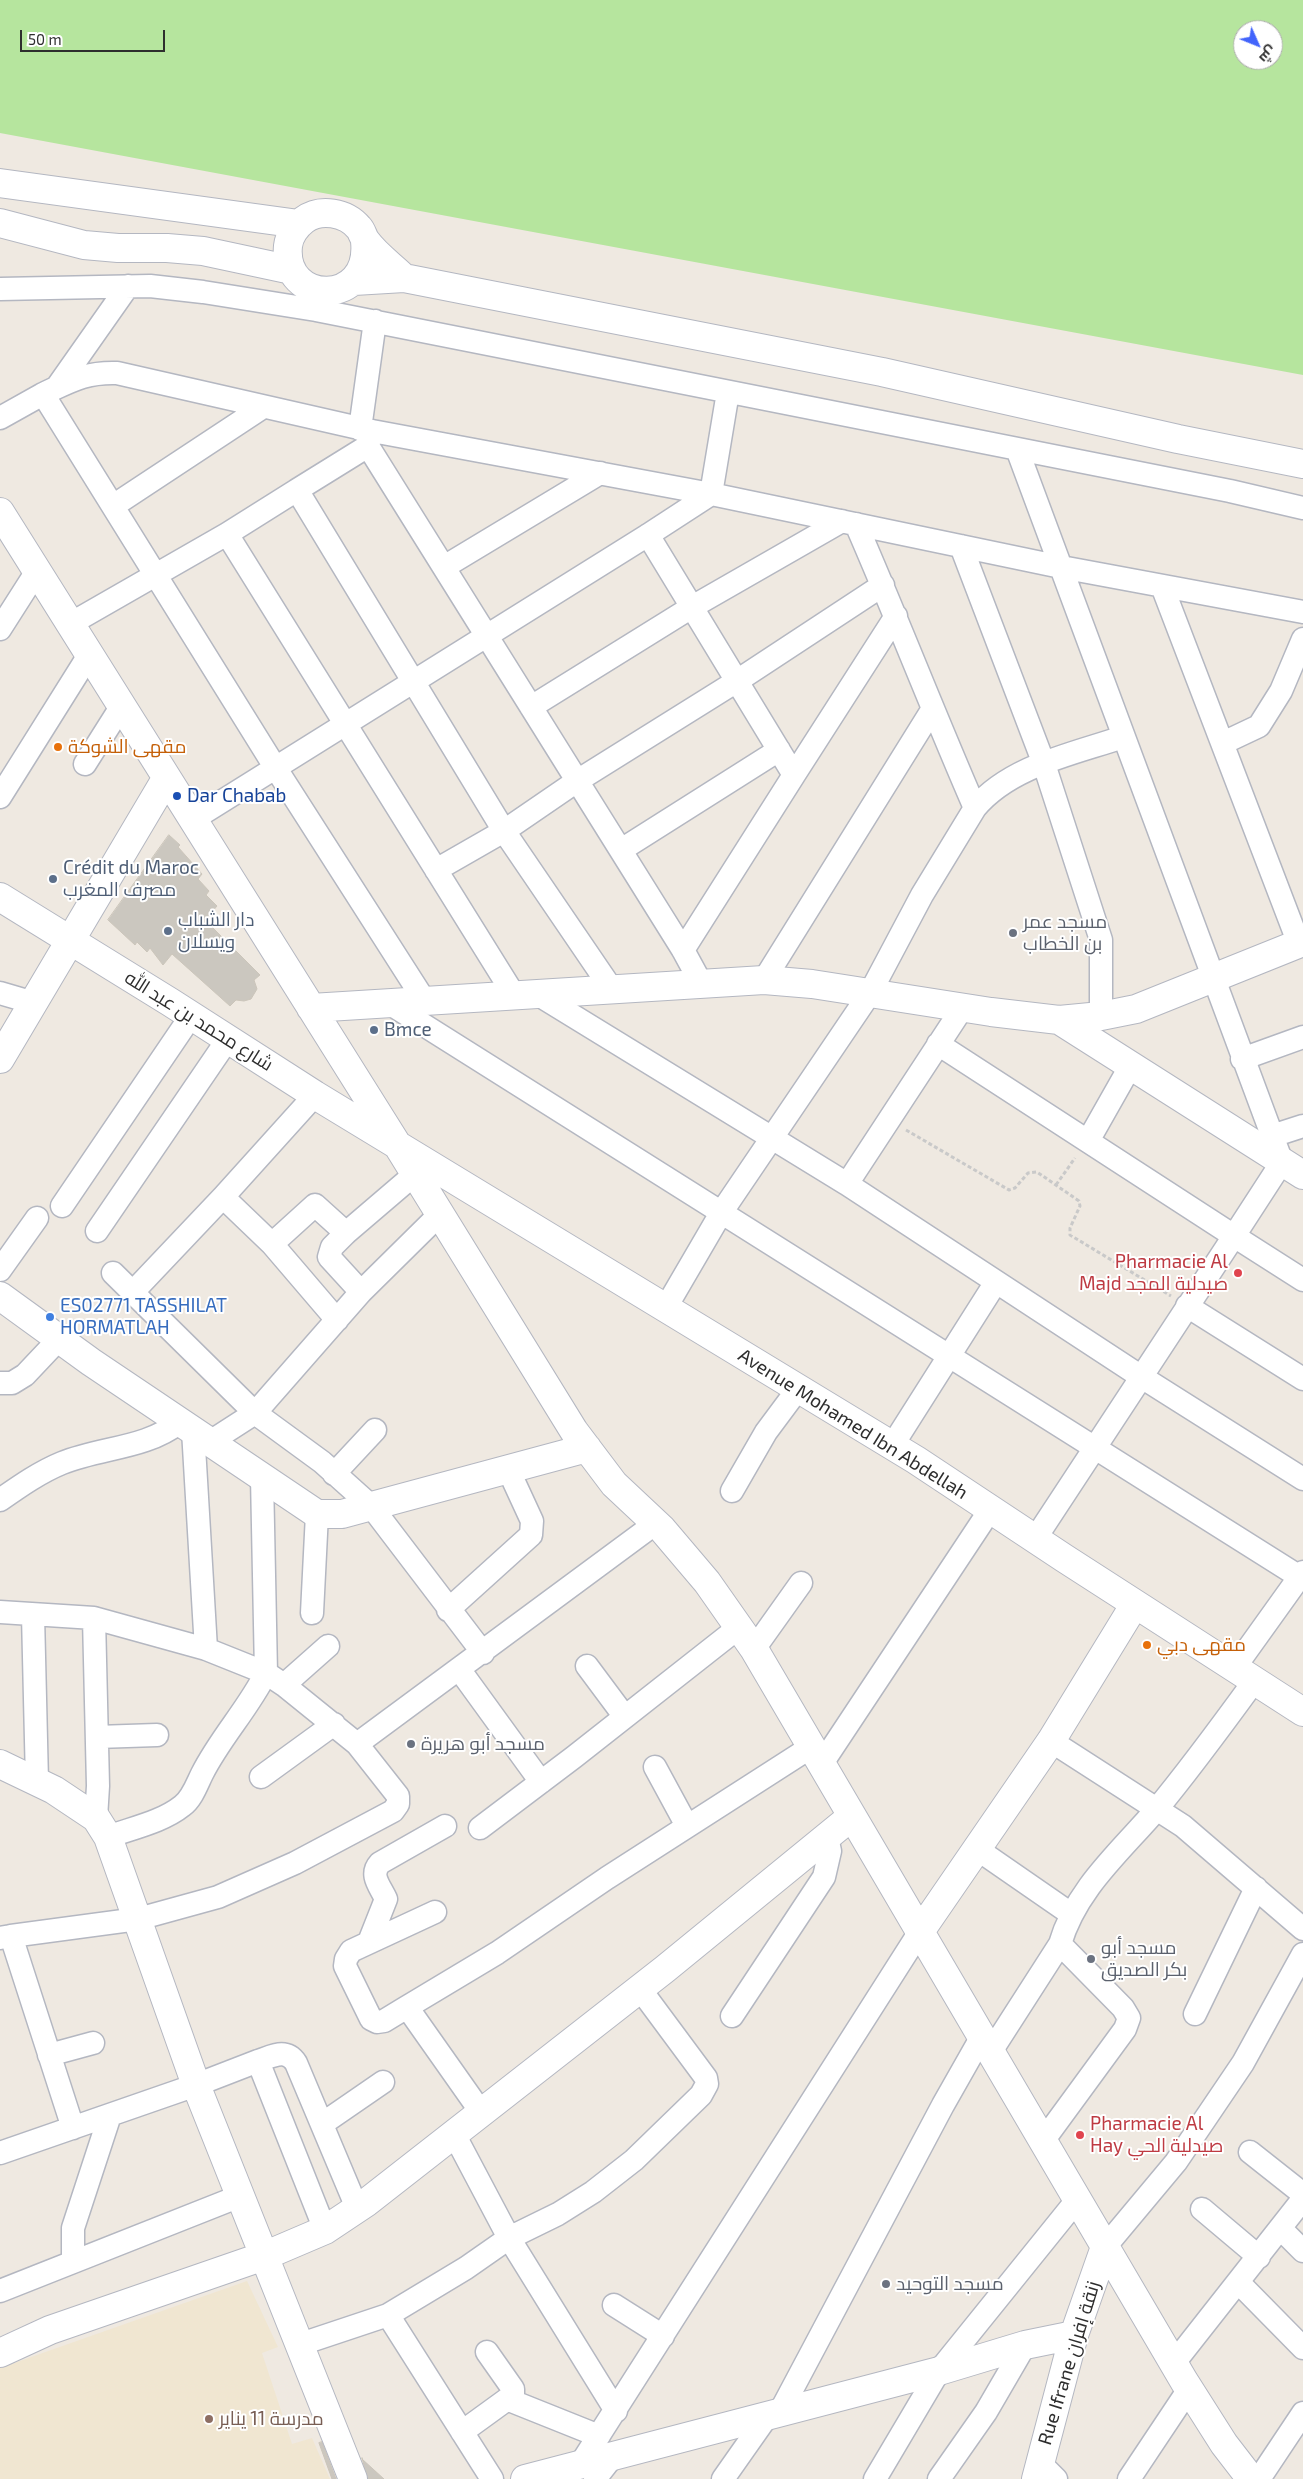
<!DOCTYPE html>
<html>
<head>
<meta charset="utf-8">
<style>
	body { margin:0 }
	#map { position:relative; width:1303px; height:2479px; overflow:hidden; background:#efe9e1; font-family:"Exo 2",Cairo,sans-serif }
	canvas { display:block }
	.north { position:absolute; left:1233px; top:20px; width:50px; height:50px; box-sizing:border-box; background:#fff; border:1px solid #ababab; border-radius:50%; rotate:134deg; font-size:14px; font-weight:700; line-height:20px; text-align:center; color:#2e2e2e }
	.north::after { content:''; display:block; margin:auto; width:18px; height:22px; background:#4264fb; clip-path:polygon(50% 0,100% 100%,50% 72%,0 100%) }
	.scale { position:absolute; left:20px; top:30px; width:145px; height:22px; box-sizing:border-box; border:2px solid #2e2e2e; border-top:0; padding-left:6px; font-size:15px; line-height:18px; white-space:nowrap; color:#2e2e2e; -webkit-text-stroke:4px #fff; paint-order:stroke }
</style>
</head>
<body>
<div id="map">
<canvas width="1303" height="2479"></canvas>
<div class="north">ش</div>
<div class="scale">50 m</div>
</div>
<script>
const context = document.querySelector('canvas').getContext('2d');
context.lineJoin = 'round';
function fill(path, color) { context.fillStyle = color; context.fill(path, 'evenodd'); }
function strokePath(path, color, width, dash) { context.strokeStyle = color; context.lineWidth = width; context.lineCap = dash ? 'butt' : 'round'; context.setLineDash(dash || []); context.stroke(path); }
function write(font, color, halo, rows, align = 'center') {
  context.font = font + ' "Exo 2",Cairo,sans-serif'; context.lineWidth = 4; context.setLineDash([]); context.textBaseline = 'middle'; context.strokeStyle = halo; context.fillStyle = color; for (const [text, x, y, turn = 0] of rows) {
    context.save(); context.translate(x, y); context.rotate((+turn || 0) * Math.PI / 180); context.textAlign = isNaN(turn) ? turn : align; if (halo) context.strokeText(text, 0, 0); context.fillText(text, 0, 0); context.restore();
  }
}
const education = new Path2D(`
	M 247,2281 L 278,2347 L 262,2353 L 292,2444 L 312,2438 L 330,2479 L 0,2479 L 0,2368 Z`);
const green = new Path2D(`
	M 0,0 L 1303,0 L 1303,375 L 0,133 ZM 1243,30 L 1273,30 L 1273,60 L 1243,60 Z`);
const building = new Path2D(`
	M 169,835 L 180,845 L 178,847 L 202,874 L 198,879 L 209,891 L 206,895 L 217,906 L 205,920 L 260,975 L 254,980 L 257,989 L 251,999 L 244,1001 L 236,1000 L 230,1006 L 172,954 L 163,965 L 150,948 L 147,952 L 137,942 L 135,945 L 108,920 Z
	M 322,2442 L 336,2479 L 332,2479 L 319,2443 Z
	M 362,2458 L 362,2459 L 384,2479 L 368,2479 Z`);
const path = new Path2D(`
	M 906,1130 L 1009,1190 L 1015,1188 L 1028,1173 L 1037,1172 L 1079,1201 L 1080,1206 L 1070,1228 L 1070,1235 L 1171,1296
	M 1056,1185 L 1075,1158`);
const street = new Path2D(`
	M 0,289 L 150,286 L 203,292 L 316,310 L 1230,491 L 1303,508
	M 57,387 L 128,286
	M 43,394 C 71,381 85,372 117,373 L 372,431 L 368,445
	M 0,418 L 43,394 L 275,767 L 426,1003
	M 360,429 L 375,321
	M 372,431 L 711,494 L 1061,567 L 1303,612
	M 1017,449 L 1282,1162 L 1234,1236 L 1303,1280
	M 297,490 L 368,446 L 683,950 L 702,985
	M 113,506 L 263,407
	M 227,534 L 297,490 L 504,831 L 613,991
	M 648,535 L 794,775 L 683,950
	M 961,546 L 1044,764 L 1101,940 L 1101,1016
	M 444,567 L 600,473
	M 1162,586 L 1299,944
	M 70,624 L 227,534 L 514,995
	M 0,629 L 37,571
	M 531,707 L 692,607 L 842,521
	M 1223,743 L 1259,726 L 1281,691 L 1303,639
	M 85,764 L 121,707
	M 794,775 L 896,616
	M 0,797 L 89,655
	M 975,808 C 1010,766 1073,754 1123,737
	M 192,820 L 648,535 L 711,494 L 728,392
	M 621,850 L 779,750
	M 436,870 L 504,831 L 577,781 L 737,681 L 883,585
	M 764,980 L 932,710
	M 0,993 L 34,1003
	M 539,995 L 847,1184 L 1140,1376 L 1303,1479
	M 392,1005 L 1303,1579
	M 938,1044 L 1234,1236 L 1035,1539
	M 1242,1059 L 1303,1037
	M 315,1095 L 223,1197 L 272,1244 L 315,1205 L 346,1233
	M 1272,1136 L 1303,1126
	M 1088,1141 L 1131,1065
	M 415,1174 L 346,1233 L 332,1247 L 329,1257 L 361,1292 L 440,1214
	M 847,1184 L 963,1007
	M 62,1206 L 191,1016
	M 97,1231 L 228,1039
	M 272,1244 L 337,1320
	M 0,1270 L 37,1218
	M 113,1273 L 255,1413 L 361,1292
	M 132,1293 L 223,1197
	M 1187,1306 L 1303,1379
	M 665,1309 L 721,1213 L 870,993 L 922,895 L 975,808 C 934,714 897,618 856,524
	M 0,1383 L 12,1383 L 25,1375 L 59,1339
	M 193,1430 L 206,1649
	M 210,1442 L 255,1413 L 322,1462 L 371,1506 L 483,1653
	M 892,1446 L 996,1282
	M 334,1474 L 375,1430
	M 732,1491 L 766,1432 L 798,1389
	M 0,1500 C 20,1486 40,1472 62,1463 C 102,1447 145,1449 180,1422
	M 448,1610 L 531,1535 L 532,1521 L 508,1469
	M 0,1612 L 94,1618 L 206,1649 L 266,1673 L 262,1477
	M 312,1613 L 317,1514
	M 33,1615 L 37,1782
	M 94,1618 L 98,1786 L 96,1818
	M 754,1649 L 801,1583
	M 587,1666 L 625,1717
	M 1235,1667 L 1303,1572
	M 459,1669 L 541,1782
	M 284,1685 L 328,1646
	M 97,1737 L 157,1735
	M 1051,1741 L 1183,1826 L 1303,1929
	M 357,1744 L 656,1523
	M 821,1765 L 990,1510
	M 655,1767 L 687,1826
	M 261,1777 L 334,1724
	M 480,1828 L 574,1757 L 738,1628
	M 977,1849 L 1071,1914
	M 435,1912 L 351,1951 L 346,1959 L 345,1966 L 371,2019 L 377,2022 L 384,2021 L 407,2007 L 481,2112
	M 11,1936 L 138,1919 L 218,1897 L 295,1863 L 393,1811 L 398,1804 L 398,1796 L 357,1744 L 284,1685 L 266,1673 C 248,1709 220,1738 202,1774 C 197,1784 192,1799 182,1806 C 162,1822 132,1828 108,1837
	M 0,1938 L 11,1936 L 73,2128
	M 369,1942 L 386,1899 C 380,1886 369,1875 380,1863 L 445,1826
	M 1060,1944 C 1076,1889 1120,1852 1156,1810 C 1191,1768 1223,1724 1255,1680
	M 407,2007 L 497,1953 L 607,1878 L 811,1747
	M 1195,2014 L 1256,1888
	M 732,2016 L 824,1877 L 830,1851 L 827,1837
	M 990,2053 L 1060,1944 L 1123,2008 L 1129,2018 L 1125,2029 L 1043,2141
	M 49,2055 L 93,2043
	M 322,2124 L 383,2082
	M 454,2134 L 509,2238 L 616,2411
	M 1250,2152 L 1303,2194
	M 0,2153 L 196,2085 L 258,2061
	M 1202,2209 L 1259,2257
	M 1281,2229 L 1303,2251
	M 325,2230 L 258,2061 C 273,2056 286,2048 296,2063 L 357,2208
	M 1105,2247 L 1176,2162 L 1243,2063 L 1303,1954
	M 73,2262 L 73,2228 L 110,2115
	M 1239,2283 L 1303,2348
	M 0,2291 L 240,2196
	M 614,2305 L 663,2336
	M 388,2315 L 466,2268 L 509,2238 L 558,2214 L 593,2192 L 634,2160 L 701,2095 L 707,2084 L 706,2078 L 640,1989
	M 301,2344 L 388,2315 L 492,2479
	M 1174,2363 L 1303,2199
	M 509,2400 L 599,2436
	M 780,2412 L 943,2105 L 981,2038
	M 462,2432 L 513,2395 L 513,2389 L 487,2352
	M 1039,2462 L 1056,2479
	M 580,2465 L 919,1933
	M 595,2479 L 613,2456
	M 723,2479 L 768,2415
	M 875,2479 L 939,2371 L 1077,2200
	M 939,2479 L 986,2412 L 1025,2345
	M 1129,2479 L 1189,2389
	M 1259,2479 L 1303,2413`);
const secondary = new Path2D(`
	M 0,183 L 299,224
	M 0,223 L 84,245 L 118,248 L 167,248 L 203,251 L 292,270
	M 365,241 C 372,308 282,305 288,246 C 289,236 296,226 304,220 C 320,208 346,212 359,228 C 362,231 363,237 366,241 C 376,255 392,266 404,278
	M 354,281 L 404,278 L 882,372 L 1178,439 L 1303,464
	M 0,512 L 398,1146 L 574,1431 L 614,1484 L 662,1529 L 707,1582 L 754,1649 L 1184,2381 L 1224,2444 L 1251,2479
	M 0,897 L 170,1002 L 315,1095 L 916,1460 L 1064,1558 L 1303,1712
	M 311,1008 L 764,980 L 812,984 L 991,1012 L 1059,1020 L 1101,1016 L 1136,1009 L 1303,942
	M 1059,1020 L 1303,1175
	M 0,1059 L 166,779
	M 0,1296 L 91,1362 L 317,1514 L 342,1514 L 587,1448
	M 0,1764 L 54,1790 L 96,1818 L 108,1837 L 196,2085 L 353,2479
	M 919,1933 L 1051,1741 L 1135,1604
	M 0,2353 L 50,2330 L 264,2256 L 325,2230 L 367,2202 L 665,1969 L 851,1817
	M 525,2479 L 939,2371 L 1025,2345 L 1074,2335
	M 1036,2479 L 1074,2335 L 1105,2247`);
const markers = [
	[58,747,5,"#e8710a"],
	[177,796,5,"#1a4fb4"],
	[53,879,5,"#5c6f8a"],
	[168,931,5,"#5c6f8a"],
	[1013,933,5,"#6b7280"],
	[374,1030,5,"#5c6f8a"],
	[1238,1273,5,"#e0444e"],
	[50,1317,5,"#3f7fe0"],
	[1147,1645,5,"#e8710a"],
	[411,1744,5,"#6b7280"],
	[1091,1959,5,"#6b7280"],
	[1080,2135,5,"#e0444e"],
	[886,2284,5,"#6b7280"],
	[209,2419,5,"#8d6e63"]
];
const foodNames = [
	["مقهى الشوكة",68,747],
	["مقهى دبي",1157,1645]
];
const transitNames = [
	["Dar Chabab",187,796]
];
const serviceNames = [
	["Crédit du Maroc",63,868],
	["مصرف المغرب",63,890],
	["دار الشباب",178,920],
	["ويسلان",178,942],
	["Bmce",384,1030]
];
const worshipNames = [
	["مسجد عمر",1023,922],
	["بن الخطاب",1023,944],
	["مسجد أبو هريرة",421,1744],
	["مسجد أبو",1101,1948],
	["بكر الصديق",1101,1970],
	["مسجد التوحيد",896,2284]
];
const streetNames = [
	["شارع محمد بن عبد الله",199,1021,32],
	["Avenue Mohamed Ibn Abdellah",853,1424,32],
	["Rue Ifrane زنقة إفران",1069,2363,-73]
];
const healthNames = [
	["Pharmacie Al",1228,1262],
	["Majd صيدلية المجد",1228,1284],
	["Pharmacie Al",1090,2124,"left"],
	["Hay صيدلية الحي",1090,2146,"left"]
];
const shopNames = [
	["ES02771 TASSHILAT",60,1306],
	["HORMATLAH",60,1328]
];
const educationNames = [
	["مدرسة 11 يناير",219,2419]
];
fill(education, '#f0e6d1');
fill(green, '#b6e59e');
fill(building, '#cbc7bf');
strokePath(building, '#cbc5ba', 1);
strokePath(street, '#b4b7c1', 25);
strokePath(secondary, '#b4b7c1', 30);
strokePath(path, '#c9c9c9', 3, [4, 2.5]);
strokePath(street, '#fff', 22);
strokePath(secondary, '#fff', 28);
for (const [x, y, r, color] of markers) { const dot = new Path2D(); dot.arc(x, y, r, 0, 2 * Math.PI); context.fillStyle = color; context.fill(dot); strokePath(dot, '#fff', 2); }
write('19px', '#c56008', '#fff', foodNames, 'left');
write('19px', '#164399', '#fff', transitNames, 'left');
write('19px', '#4e5e75', '#fff', serviceNames, 'left');
write('19px', '#5b616d', '#fff', worshipNames, 'left');
write('19px', '#2e2e2e', '#fff', streetNames);
write('19px', '#be3a42', '#fff', healthNames, 'right');
write('19px', '#366cbe', '#fff', shopNames, 'left');
write('19px', '#785e54', '#fff', educationNames, 'left');
</script>
</body>
</html>
